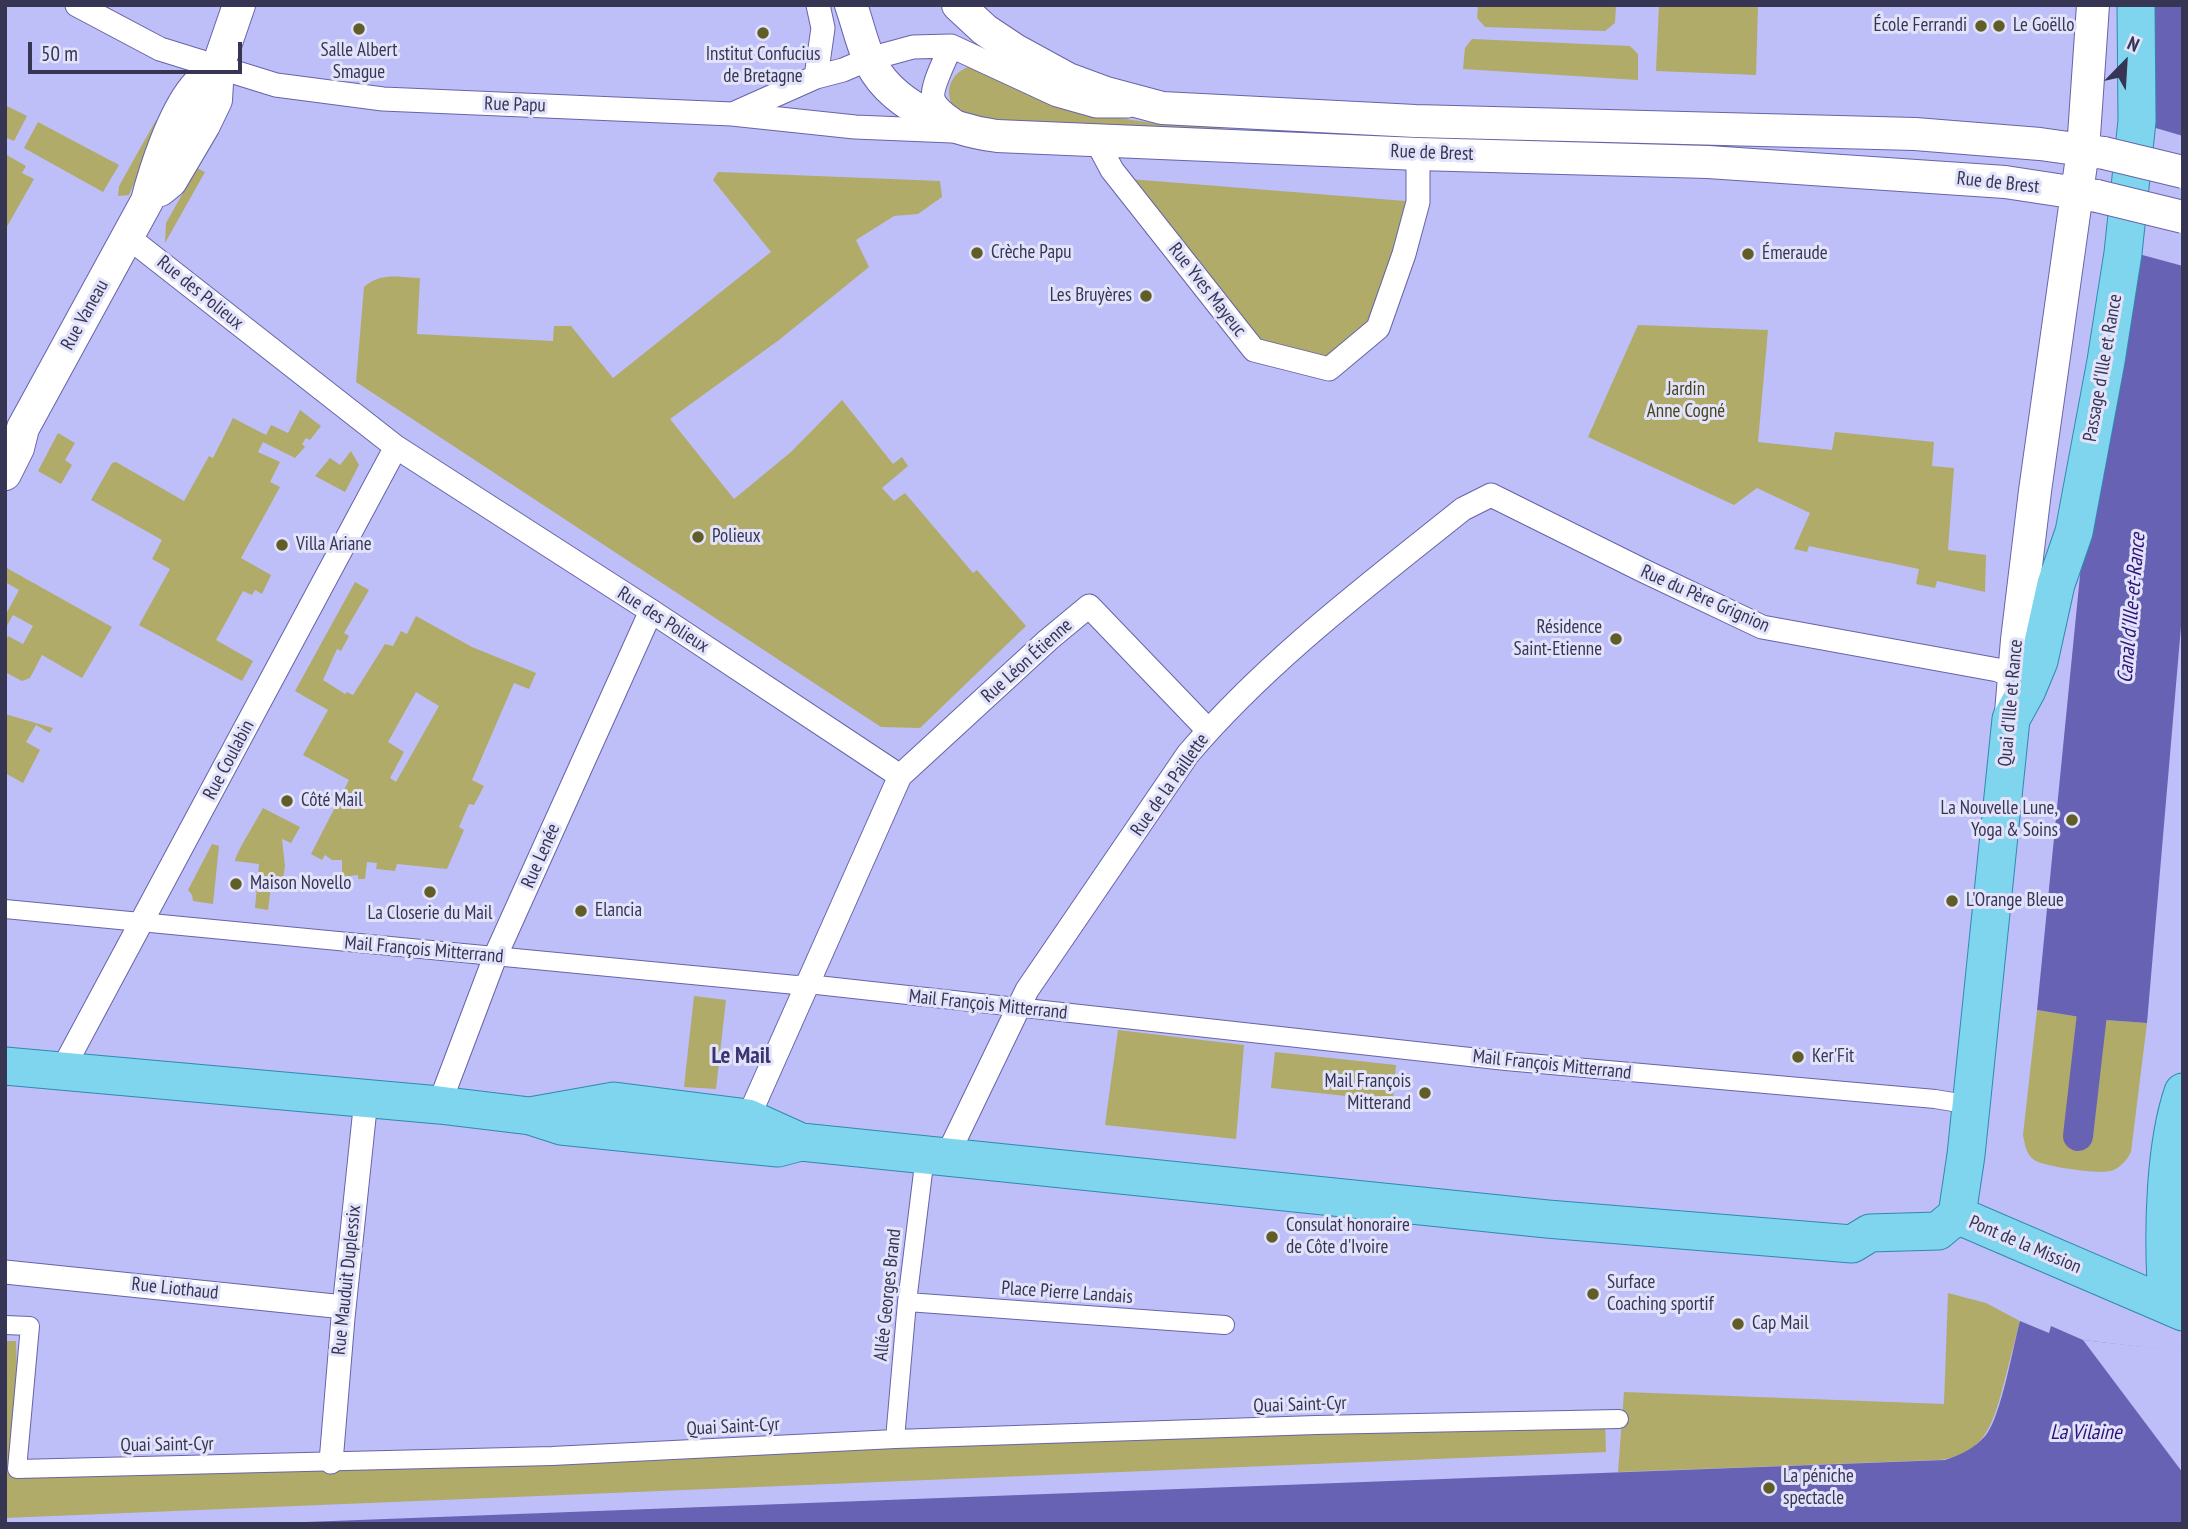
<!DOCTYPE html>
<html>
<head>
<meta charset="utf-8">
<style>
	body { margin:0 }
	#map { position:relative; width:2188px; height:1529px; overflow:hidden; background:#bebef9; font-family:"PT Sans Narrow",sans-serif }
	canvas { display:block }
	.frame { position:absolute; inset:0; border:7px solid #363553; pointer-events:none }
	.north { position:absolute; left:2090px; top:28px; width:70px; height:70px; -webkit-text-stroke:5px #e2e3fa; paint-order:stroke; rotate:24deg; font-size:19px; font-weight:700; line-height:28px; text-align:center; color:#363553 }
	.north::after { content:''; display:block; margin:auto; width:24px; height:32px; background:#363553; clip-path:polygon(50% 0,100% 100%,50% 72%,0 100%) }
	.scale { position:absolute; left:28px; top:42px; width:214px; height:32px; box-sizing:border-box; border:4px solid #363553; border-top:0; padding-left:9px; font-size:21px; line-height:24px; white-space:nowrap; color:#363553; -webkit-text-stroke:5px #e2e3fa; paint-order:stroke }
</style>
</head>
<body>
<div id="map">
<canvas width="2188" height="1529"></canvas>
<div class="frame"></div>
<div class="north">N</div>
<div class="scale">50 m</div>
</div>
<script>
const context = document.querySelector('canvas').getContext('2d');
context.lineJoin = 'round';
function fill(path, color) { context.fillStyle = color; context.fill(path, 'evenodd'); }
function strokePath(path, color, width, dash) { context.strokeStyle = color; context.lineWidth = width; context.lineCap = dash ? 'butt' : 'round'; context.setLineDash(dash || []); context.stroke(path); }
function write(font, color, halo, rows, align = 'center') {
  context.font = font + ' "PT Sans Narrow",sans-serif'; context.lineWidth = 6; context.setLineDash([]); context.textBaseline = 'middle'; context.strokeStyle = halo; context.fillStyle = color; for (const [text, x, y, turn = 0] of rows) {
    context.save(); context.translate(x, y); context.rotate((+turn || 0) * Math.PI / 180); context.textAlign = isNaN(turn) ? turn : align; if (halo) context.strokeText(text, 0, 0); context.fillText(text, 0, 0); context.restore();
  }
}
const green = new Path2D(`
	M 1478,5 L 1616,5 L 1615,23 L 1605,31 L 1485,27 L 1477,18 Z
	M 1659,5 L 1758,5 L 1756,75 L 1656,71 Z
	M 1472,39 L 1630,46 L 1638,54 L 1638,80 L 1463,69 L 1465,48 Z
	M 968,67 L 975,67 L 1092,114 L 1159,124 L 1223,127 L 1222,132 L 982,121 L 955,109 C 943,93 950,74 968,67 Z
	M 5,105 L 27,116 L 14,141 L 5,137 Z
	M 156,120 L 161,123 L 129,195 L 118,196 L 119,186 Z
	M 38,122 L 119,165 L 103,192 L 24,148 Z
	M 5,154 L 26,166 L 22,173 L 34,179 L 5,230 Z
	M 197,168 L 205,172 L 165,243 L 166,223 Z
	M 718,172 L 940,181 L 942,197 L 918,214 L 894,216 L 856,240 L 869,267 L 779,340 L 670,419 L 734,499 L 791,452 L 842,400 L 893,464 L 902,457 L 908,466 L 882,488 L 894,501 L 905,493 L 973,573 L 977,570 L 1026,626 L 920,728 L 881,727 L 356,382 L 364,287 C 380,272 400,277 420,278 L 417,334 L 553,341 L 554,326 L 571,326 L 613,378 L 771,252 L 713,180 Z
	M 1117,178 L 1418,202 L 1378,328 L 1329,369 L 1254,350 Z
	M 1638,325 L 1768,330 L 1758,442 L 1832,450 L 1835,432 L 1934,442 L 1932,466 L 1954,468 L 1948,550 L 1986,555 L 1985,592 L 1937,581 L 1935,588 L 1916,584 L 1919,569 L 1809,546 L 1807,552 L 1794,549 L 1810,513 L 1757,488 L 1734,505 L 1588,437 Z
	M 300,410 L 321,426 L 310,440 L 306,438 L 302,444 L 305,447 L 295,458 L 263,442 L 258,452 L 280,462 L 270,482 L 280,487 L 241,558 L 271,575 L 262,594 L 255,590 L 252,595 L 243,591 L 216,640 L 253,661 L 242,681 L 139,625 L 170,569 L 152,559 L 162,540 L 91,500 L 112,463 L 116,462 L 184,501 L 209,456 L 213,458 L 233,418 L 266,435 L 271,425 L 288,433 Z
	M 58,433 L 75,443 L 65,460 L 72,465 L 61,484 L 38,471 Z
	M 351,451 L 359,465 L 345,492 L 315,476 L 330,458 L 340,465 Z
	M 5,567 L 112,627 L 82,678 L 42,655 L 30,678 L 22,681 L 5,672 L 5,642 L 8,636 L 23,644 L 33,626 L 13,615 L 5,629 L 5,616 L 19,590 L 5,582 Z
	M 355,582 L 369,590 L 344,633 L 349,636 L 341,651 L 337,649 L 323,680 L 345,694 L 347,692 L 353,695 L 385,644 L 393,646 L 401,631 L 407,634 L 416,616 L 472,647 L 536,673 L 529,689 L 514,683 L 472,780 L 484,786 L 474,805 L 469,804 L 459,827 L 464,830 L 447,869 L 397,864 L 395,871 L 376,869 L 377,863 L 367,862 L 365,879 L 358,879 L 358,875 L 342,877 L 342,860 L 332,860 L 325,855 L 322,860 L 311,854 L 349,780 L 303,755 L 328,710 L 295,691 ZM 416,692 L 439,706 L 396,782 L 390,778 L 404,752 L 388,742 Z
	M 5,714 L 53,728 L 50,733 L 36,725 L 26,742 L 40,750 L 23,783 L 5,773 Z
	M 263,808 L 300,827 L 291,843 L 282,839 L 285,866 L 282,886 L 271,886 L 268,910 L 255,908 L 259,864 L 235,861 C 236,852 257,820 263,808 Z
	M 212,844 L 219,846 L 213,904 L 193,901 L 192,895 L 188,890 Z
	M 694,996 L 726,1000 L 716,1089 L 684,1087 Z
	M 2037,1010 L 2092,1019 L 2147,1023 L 2131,1152 C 2127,1160 2120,1168 2111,1171 C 2098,1174 2045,1167 2034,1160 C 2026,1154 2025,1145 2023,1135 Z
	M 1118,1030 L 1244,1045 L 1236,1139 L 1105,1125 Z
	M 1275,1052 L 1396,1065 L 1393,1101 L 1271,1088 Z
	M 1948,1293 L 1986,1303 L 2020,1321 C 2015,1340 2010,1359 2005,1379 C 1995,1417 1987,1456 1939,1460 L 1618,1472 L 1624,1392 L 1944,1404 Z
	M 5,1341 L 16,1341 L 20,1464 L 1605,1423 L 1606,1452 L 5,1518 Z`);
const water = new Path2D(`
	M 2153,5 L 2183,5 L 2183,603 L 2147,1023 L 2092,1019 L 2037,1010 L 2083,545 Z
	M 2020,1321 L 2049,1333 L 2051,1326 L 2083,1340 L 2183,1352 L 2183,1524 L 253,1524 L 1945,1460 C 1961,1455 1975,1448 1986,1435 C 2001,1416 2013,1347 2020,1321 Z`);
const pier = new Path2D(`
	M 2149,126 L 2183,136 L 2183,266 L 2135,253 Z
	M 2083,1340 L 2180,1351 L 2183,1354 L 2183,1473 Z`);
const canal = new Path2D(`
	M 2078,1136 L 2096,979`);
const pedestrian = new Path2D(`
	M 5,909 L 796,985 L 808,984 L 1506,1061 L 1935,1099 L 1971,1105
	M 907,1302 L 1225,1325
	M 5,1325 L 30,1326 L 17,1469 L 552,1456 L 895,1439 L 1316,1425 L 1619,1419
	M 895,1439 L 907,1302 L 925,1156`);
const minor = new Path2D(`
	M 77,5 L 160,49 L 276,85 L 383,99 L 732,114 L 855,127 L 952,131
	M 951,46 C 946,58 929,90 934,101 C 938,110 948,116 955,121
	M 816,77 L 823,28 L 818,5
	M 735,113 L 816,77 L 843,70 L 869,59 L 913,47 L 951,46 L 1057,95 L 1096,106 L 1127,106
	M 1096,140 L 1112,170 L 1254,350 L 1329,369 L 1378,328 L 1404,254 L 1418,202 L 1418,154
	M 128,237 L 396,447 L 651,611 L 900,776
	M 61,1072 L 396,447
	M 439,1105 L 495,957 L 651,611
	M 748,1118 L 900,776 L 1048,640 L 1089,606 L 1208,730
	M 946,1158 L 1027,990 L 1188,754 C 1267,661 1368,585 1463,509 L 1491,495 L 1644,571 L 1762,627 L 1998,670 L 2015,677
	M 5,1272 L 344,1307
	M 331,1462 L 343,1318 L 366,1099`);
const secondary = new Path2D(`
	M 851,5 C 857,22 861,40 868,57 C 888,105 950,130 997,136 L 1418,154 L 1708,162 L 2005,182 L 2097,196
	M 958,5 L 985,30 L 1015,50 L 1068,79 L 1106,93 L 1162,108 L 1415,121 L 1915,134 L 2040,144 L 2104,153
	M 160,190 L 171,181 L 204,125 L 216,100 L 218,66 L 239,5
	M 5,474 L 18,448 L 23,428 L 147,201 C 155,169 173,115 194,89 C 200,81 210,74 218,66
	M 2011,713 L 2017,640 L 2035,491 L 2083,150 L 2093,5`);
const primary = new Path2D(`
	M 5,1066 L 439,1105 L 530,1116 L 561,1126 L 707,1141 L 778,1148 L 797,1143
	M 530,1116 L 614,1101 L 748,1118 L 801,1142 L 1547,1219 L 1852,1244 L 1870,1233 L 1938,1231 L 1957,1215
	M 1957,1215 L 1966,1155 L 2011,719 L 2027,690 L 2039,661 L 2056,584 L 2074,532 L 2106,361 L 2123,253 L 2137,121 L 2136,5
	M 1957,1215 L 2183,1312
	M 2166,1283 C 2163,1227 2165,1144 2183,1092`);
const secondaryBridge = new Path2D(`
	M 2104,153 L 2183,172
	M 2097,196 L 2183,217`);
const markers = [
	[1981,26,7,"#615d29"],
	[1999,26,7,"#615d29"],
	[359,29,7,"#615d29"],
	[763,33,7,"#615d29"],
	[977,253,7,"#615d29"],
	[1748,254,7,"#615d29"],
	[1146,296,7,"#615d29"],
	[698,537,7,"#615d29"],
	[282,545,7,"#615d29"],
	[1616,639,7,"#615d29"],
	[287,801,7,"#615d29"],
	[2072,820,7,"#615d29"],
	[236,884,7,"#615d29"],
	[430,892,7,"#615d29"],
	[1952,901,7,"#615d29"],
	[581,911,7,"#615d29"],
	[1798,1057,7,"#615d29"],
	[1425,1093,7,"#615d29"],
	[1272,1237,7,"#615d29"],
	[1593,1294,7,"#615d29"],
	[1738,1324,7,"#615d29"],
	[1769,1488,7,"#615d29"]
];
const poiNames = [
	["École Ferrandi",1967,26,"right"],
	["Le Goëllo",2013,26],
	["Salle Albert",359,51,"center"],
	["Smague",359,73,"center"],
	["Institut Confucius",763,55,"center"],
	["de Bretagne",763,77,"center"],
	["Crèche Papu",991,253],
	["Émeraude",1762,254],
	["Les Bruyères",1132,296,"right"],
	["Polieux",712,537],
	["Villa Ariane",296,545],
	["Résidence",1602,628,"right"],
	["Saint-Etienne",1602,650,"right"],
	["Côté Mail",301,801],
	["La Nouvelle Lune,",2058,809,"right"],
	["Yoga & Soins",2058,831,"right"],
	["Maison Novello",250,884],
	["L'Orange Bleue",1966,901],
	["Elancia",595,911],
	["La Closerie du Mail",430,914,"center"],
	["Ker'Fit",1812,1057],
	["Mail François",1411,1082,"right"],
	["Mitterand",1411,1104,"right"],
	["Consulat honoraire",1286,1226],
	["de Côte d'Ivoire",1286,1248],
	["Surface",1607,1283],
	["Coaching sportif",1607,1305],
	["Cap Mail",1752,1324],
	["La péniche",1783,1477],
	["spectacle",1783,1499]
];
const streetNames = [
	["Rue Papu",515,105,2],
	["Rue de Brest",1432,153,2],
	["Rue de Brest",1998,183,6],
	["Rue Yves Mayeuc",1207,290,52],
	["Rue des Polieux",200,293,39],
	["Rue Vaneau",85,315,-61],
	["Passage d'Ille et Rance",2103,368,-80],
	["Rue du Père Grignion",1705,599,24],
	["Rue des Polieux",663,620,33],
	["Rue Léon Étienne",1027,661,-42],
	["Quai d'Ille et Rance",2011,703,-85],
	["Rue Coulabin",229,760,-62],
	["Rue de la Paillette",1170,785,-55],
	["Rue Lenée",541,856,-66],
	["Mail François Mitterrand",424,950,5],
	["Mail François Mitterrand",988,1005,6],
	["Mail François Mitterrand",1552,1065,6],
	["Pont de la Mission",2025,1245,23],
	["Rue Mauduit Duplessix",347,1280,-84],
	["Rue Liothaud",175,1289,6],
	["Place Pierre Landais",1067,1293,4],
	["Allée Georges Brand",888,1295,-84],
	["Quai Saint-Cyr",1300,1405,-2],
	["Quai Saint-Cyr",733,1427,-3],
	["Quai Saint-Cyr",167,1445,-1]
];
const parkNames = [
	["Jardin",1686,390],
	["Anne Cogné",1686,412]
];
const waterNames = [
	["Canal d'Ille-et-Rance",2132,608,-85],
	["La Vilaine",2086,1433]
];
const quarterNames = [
	["Le Mail",741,1056]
];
fill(green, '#b0ab69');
fill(water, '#6862b4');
fill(pier, '#bebef9');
strokePath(canal, '#6862b4', 30);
strokePath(pedestrian, '#6764a7', 20);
strokePath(minor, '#6764a7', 25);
strokePath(secondary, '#6764a7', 34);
strokePath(primary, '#2e8ab1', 39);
strokePath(pedestrian, '#fff', 18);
strokePath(minor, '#fff', 23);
strokePath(secondary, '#fff', 32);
strokePath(primary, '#7fd4ee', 37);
strokePath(secondaryBridge, '#6764a7', 34, []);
strokePath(secondaryBridge, '#fff', 32);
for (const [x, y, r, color] of markers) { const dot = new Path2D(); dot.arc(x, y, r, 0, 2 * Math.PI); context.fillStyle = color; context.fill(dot); strokePath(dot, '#e2e3fa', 2.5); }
write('19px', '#363553', '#e2e3fa', poiNames, 'left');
write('19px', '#363553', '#e2e3fa', streetNames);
write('19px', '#484419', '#e2e3fa', parkNames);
write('italic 21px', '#2e1479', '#e2e3fa', waterNames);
write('bold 23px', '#393371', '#e2e3fa', quarterNames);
</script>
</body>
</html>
